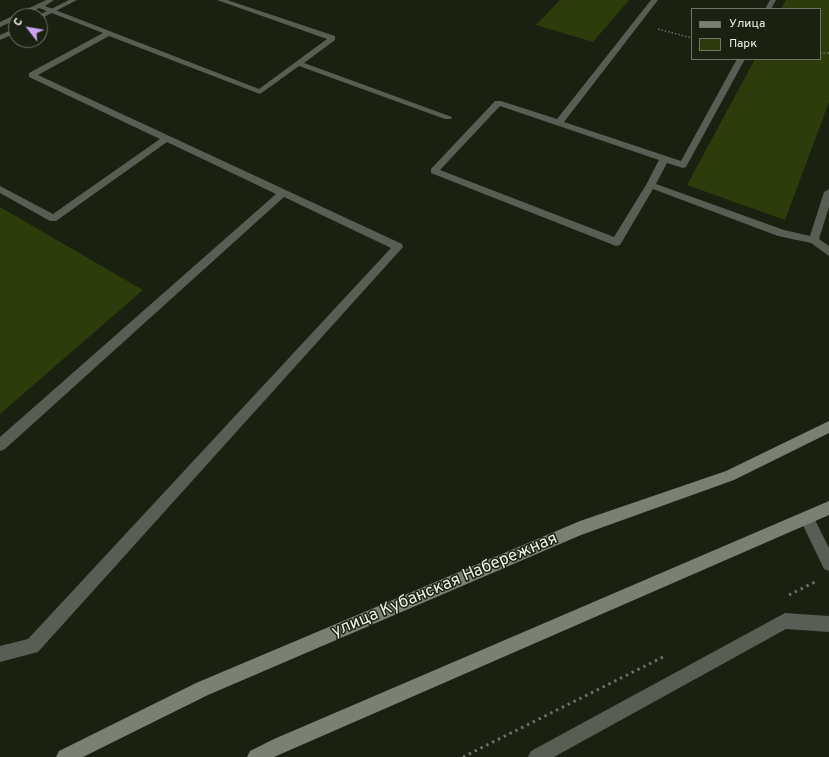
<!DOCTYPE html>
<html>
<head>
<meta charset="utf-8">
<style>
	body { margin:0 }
	#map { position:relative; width:829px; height:757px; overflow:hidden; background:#1b2111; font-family:Overpass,sans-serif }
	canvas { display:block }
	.legend { position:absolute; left:691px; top:8px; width:130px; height:52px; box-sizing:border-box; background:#1b2111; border:1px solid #6f7467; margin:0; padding:5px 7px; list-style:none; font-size:12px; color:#edf1e7 }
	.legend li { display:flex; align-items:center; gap:8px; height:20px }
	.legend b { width:20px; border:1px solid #6f7467 }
	.north { position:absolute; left:8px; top:8px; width:40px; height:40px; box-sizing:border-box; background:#1b2111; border:1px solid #6f7467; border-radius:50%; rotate:301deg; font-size:11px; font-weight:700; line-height:16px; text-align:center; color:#edf1e7 }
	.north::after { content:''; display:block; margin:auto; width:14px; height:18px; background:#c8a6ef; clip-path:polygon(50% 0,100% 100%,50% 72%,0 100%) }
</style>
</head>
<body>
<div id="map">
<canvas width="829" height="757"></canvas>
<ul class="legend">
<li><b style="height:5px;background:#7a8073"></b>Улица</li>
<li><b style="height:11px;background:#2c3c0a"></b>Парк</li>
</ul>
<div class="north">С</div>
</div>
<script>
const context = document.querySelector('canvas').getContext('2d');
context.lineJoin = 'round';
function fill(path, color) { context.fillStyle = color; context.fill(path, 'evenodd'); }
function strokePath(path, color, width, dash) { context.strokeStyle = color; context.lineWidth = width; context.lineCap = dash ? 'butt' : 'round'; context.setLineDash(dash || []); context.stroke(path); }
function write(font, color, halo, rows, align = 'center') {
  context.font = font + ' Overpass,sans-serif'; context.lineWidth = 3; context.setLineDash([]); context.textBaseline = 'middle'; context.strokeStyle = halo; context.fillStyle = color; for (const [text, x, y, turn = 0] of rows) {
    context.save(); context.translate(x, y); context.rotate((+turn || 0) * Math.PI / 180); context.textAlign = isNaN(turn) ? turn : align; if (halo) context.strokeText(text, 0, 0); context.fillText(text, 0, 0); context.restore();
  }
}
const green = new Path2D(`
	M 560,0 L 629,0 L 593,42 L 536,25 Z
	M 786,0 L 829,0 L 829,102 L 785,220 L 687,185 L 755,59 L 820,59 L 820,9 L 781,9 Z
	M 0,207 L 143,290 L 0,414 Z`);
const pathFar1 = new Path2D(`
	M 658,29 L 692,38
	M 820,53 L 829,53`);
const path = new Path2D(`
	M 789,595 L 815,582
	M 463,757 L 663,657`);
const lane = new Path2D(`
	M 46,0 L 54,0 L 45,6 L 259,89 L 327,39 L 217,0 L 227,0 L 335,36 L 335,40 L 304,63 L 452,117 L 451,119 L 445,119 L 299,66 L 260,94 L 109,36 L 38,75 L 402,244 L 403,247 L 38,652 L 0,662 L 0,646 L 28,639 L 391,248 L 284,197 L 5,449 L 0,451 L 0,437 L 276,194 L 167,142 L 56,221 L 50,221 L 0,193 L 0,186 L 53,214 L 160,139 L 29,77 L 29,73 L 103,33 L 39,8 L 24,16 L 16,16 L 16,20 L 0,27 L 0,22 Z
	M 651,0 L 658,0 L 564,122 L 681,161 L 737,59 L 745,59 L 686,167 L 683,168 L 667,163 L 656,184 L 784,230 L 810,236 L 824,192 L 829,189 L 829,207 L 819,239 L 829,246 L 829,256 L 811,243 L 778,236 L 653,189 L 620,245 L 616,246 L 431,173 L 431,169 L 495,101 L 501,101 L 557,119 ZM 500,106 L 659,160 L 646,185 L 614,237 L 440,170 Z
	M 770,0 L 776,0 L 771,9 L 765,9 Z
	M 807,512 L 812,514 L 829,548 L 829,571 L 824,569 L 800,519 L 802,514 Z
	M 785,613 L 829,616 L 829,632 L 786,629 L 554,757 L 528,757 L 531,751 Z`);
const street = new Path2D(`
	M 69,0 L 77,0 L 42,18 L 40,19 L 40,16 L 37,16 Z
	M 16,28 L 16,33 L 0,40 L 0,35 Z`);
const secondary = new Path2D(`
	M 829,421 L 829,433 L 734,480 L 581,535 L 208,695 L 83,757 L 56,757 L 59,751 L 196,683 L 580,521 L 726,471 Z
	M 829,501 L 829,515 L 274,757 L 247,757 L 250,751 L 274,739 Z`);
const nearStreetnames = [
	["улица Кубанская Набережная",445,586,-23]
];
fill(green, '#2c3c0a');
strokePath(pathFar1, '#6b7163', 1.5, [1.5, 2]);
strokePath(path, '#6b7163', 3, [2.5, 4]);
fill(lane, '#595d54');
fill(street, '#595d54');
fill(secondary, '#7a8073');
write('17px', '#edf1e7', '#1b2111', nearStreetnames);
</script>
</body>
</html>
